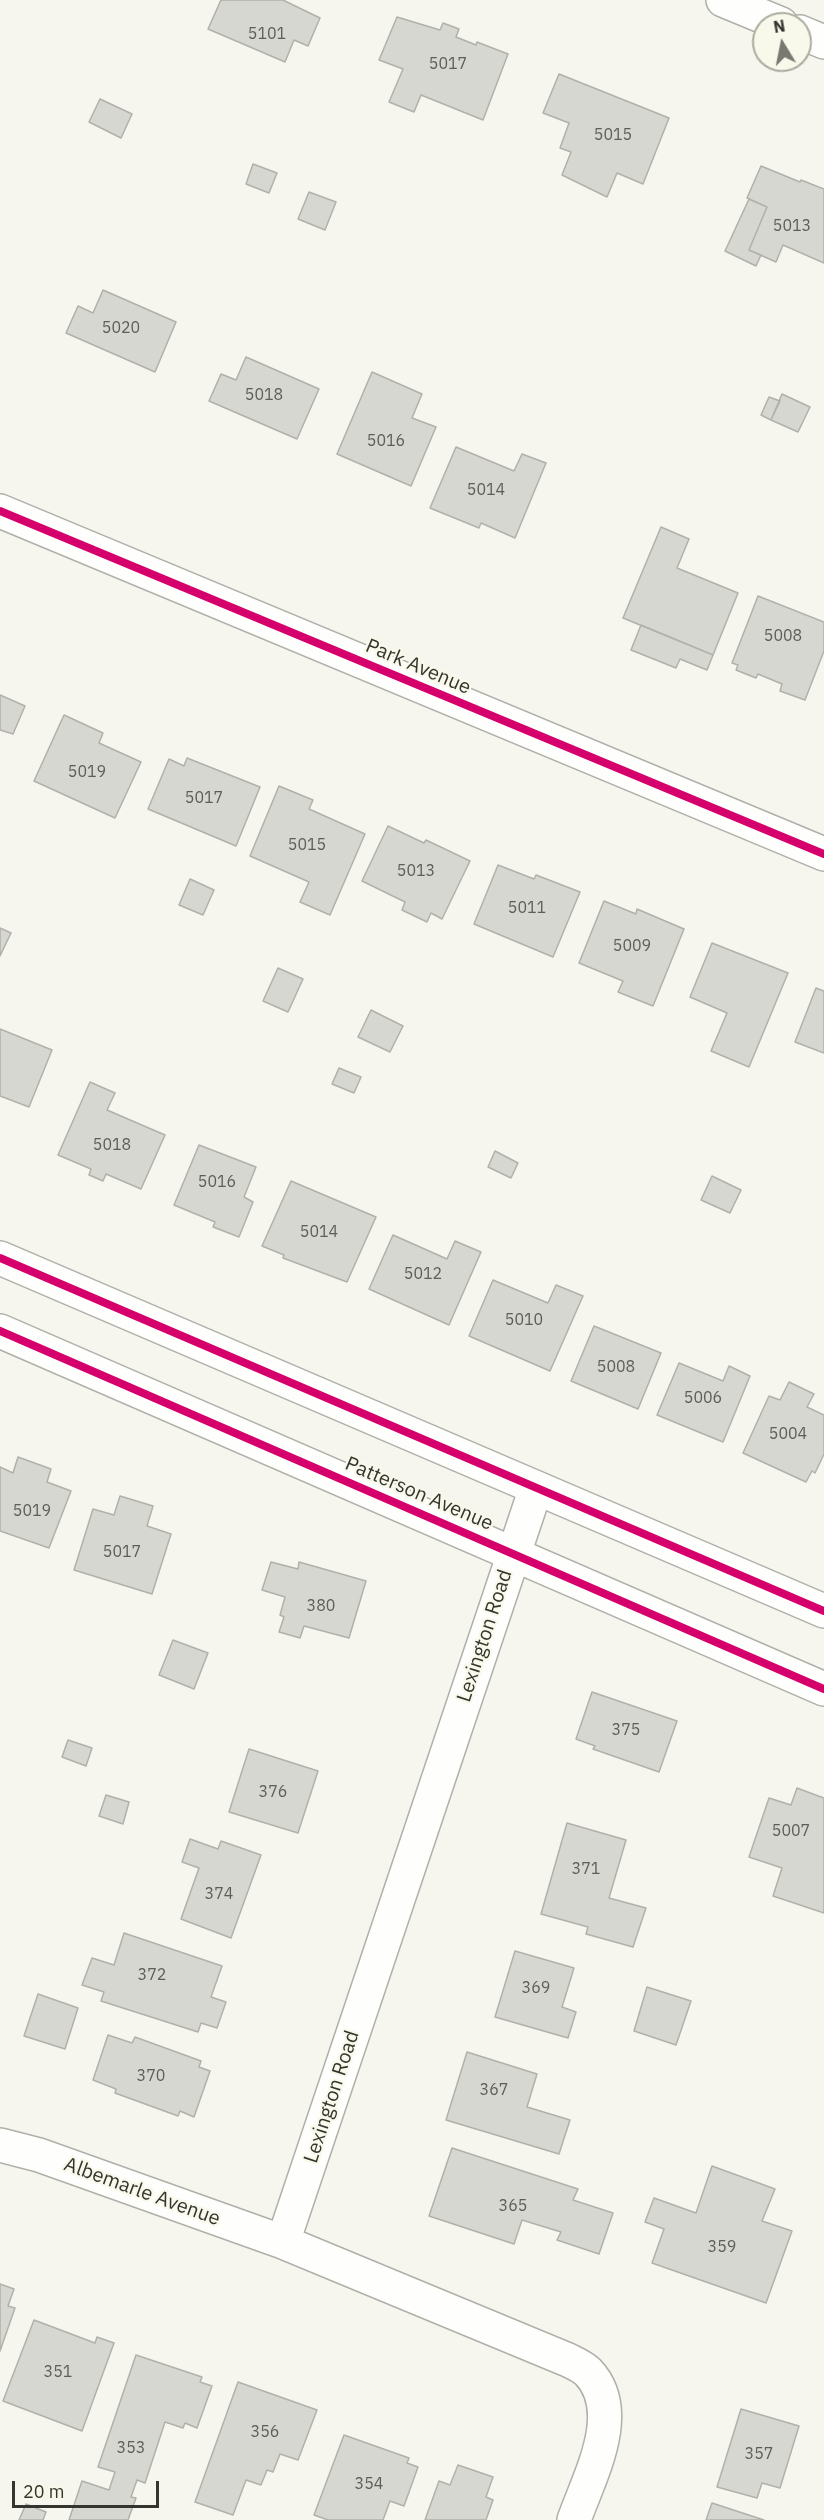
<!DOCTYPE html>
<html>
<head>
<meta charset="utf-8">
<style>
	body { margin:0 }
	#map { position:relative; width:824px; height:2520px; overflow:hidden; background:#f6f6ee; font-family:"IBM Plex Sans",sans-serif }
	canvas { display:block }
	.north { position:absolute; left:752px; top:12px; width:60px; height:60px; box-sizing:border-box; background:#f9f9eb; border:2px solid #ababa0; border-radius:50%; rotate:350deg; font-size:16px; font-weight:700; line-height:24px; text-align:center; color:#353530 }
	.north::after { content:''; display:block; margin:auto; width:21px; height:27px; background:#797972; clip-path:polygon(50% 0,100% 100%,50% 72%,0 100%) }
	.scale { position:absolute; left:12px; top:2481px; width:147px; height:27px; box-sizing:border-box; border:3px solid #353530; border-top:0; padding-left:8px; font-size:18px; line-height:21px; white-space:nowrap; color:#353530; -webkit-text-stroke:4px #f9f9eb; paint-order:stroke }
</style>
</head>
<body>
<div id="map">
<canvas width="824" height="2520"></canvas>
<div class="north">N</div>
<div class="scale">20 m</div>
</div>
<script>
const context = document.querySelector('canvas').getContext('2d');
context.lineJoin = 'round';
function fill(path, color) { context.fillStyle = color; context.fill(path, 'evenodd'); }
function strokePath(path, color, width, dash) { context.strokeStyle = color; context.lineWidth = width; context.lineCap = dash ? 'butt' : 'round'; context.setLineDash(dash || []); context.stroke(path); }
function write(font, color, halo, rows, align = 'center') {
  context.font = font + ' "IBM Plex Sans",sans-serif'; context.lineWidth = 4.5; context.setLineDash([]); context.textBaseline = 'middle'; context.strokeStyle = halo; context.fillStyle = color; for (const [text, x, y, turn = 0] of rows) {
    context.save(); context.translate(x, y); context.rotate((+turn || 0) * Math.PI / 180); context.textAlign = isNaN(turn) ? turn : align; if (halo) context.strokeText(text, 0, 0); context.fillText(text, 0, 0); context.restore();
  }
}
const building = new Path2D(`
	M 221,0 L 283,0 L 320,18 L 308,46 L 294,40 L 285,62 L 208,29 Z
	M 397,17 L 440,30 L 443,23 L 459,29 L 456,37 L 476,45 L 477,42 L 508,54 L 483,120 L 421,95 L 414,112 L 389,102 L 403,69 L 379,60 Z
	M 559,74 L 669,118 L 643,184 L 617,173 L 607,197 L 562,175 L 571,152 L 560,148 L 569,123 L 543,113 Z
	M 100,99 L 132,114 L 121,138 L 89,122 Z
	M 253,164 L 277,173 L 269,193 L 246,184 Z
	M 761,166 L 800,182 L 801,180 L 824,189 L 824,263 L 783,245 L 776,262 L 749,250 L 767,207 L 747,198 Z
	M 309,192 L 336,202 L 325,230 L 298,219 Z
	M 749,199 L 767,207 L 749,250 L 761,255 L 756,266 L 725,251 Z
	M 103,290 L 176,322 L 155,372 L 66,333 L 78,306 L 93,313 Z
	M 246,357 L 319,389 L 297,439 L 209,401 L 221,374 L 236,380 Z
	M 372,372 L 422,394 L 412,418 L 436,427 L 411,486 L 337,454 Z
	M 782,394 L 810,407 L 798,432 L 771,420 Z
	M 769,397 L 780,401 L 771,420 L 761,415 Z
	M 456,447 L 514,471 L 522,454 L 546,463 L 515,538 L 481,523 L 479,528 L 430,508 Z
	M 661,527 L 689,539 L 677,568 L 738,593 L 713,655 L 623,618 Z
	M 758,596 L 824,622 L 824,651 L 805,700 L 780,691 L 782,684 L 758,674 L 756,678 L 736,670 L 738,665 L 732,663 Z
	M 641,625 L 713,655 L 707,670 L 680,659 L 676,668 L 631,650 Z
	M 0,695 L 25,706 L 13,734 L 0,730 Z
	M 64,715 L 103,733 L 99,743 L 141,762 L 115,818 L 34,781 Z
	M 187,758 L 260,787 L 236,846 L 148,809 L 169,759 L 184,766 Z
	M 279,786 L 313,800 L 309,809 L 365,834 L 330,915 L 300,902 L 309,882 L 250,856 Z
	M 388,826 L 424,843 L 426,840 L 470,861 L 442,919 L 431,913 L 427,922 L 402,910 L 405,902 L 362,881 Z
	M 498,865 L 534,879 L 536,875 L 580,892 L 553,957 L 474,924 Z
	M 190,879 L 214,890 L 203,915 L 179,905 Z
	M 604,901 L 636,914 L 637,909 L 684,929 L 653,1006 L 618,992 L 623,981 L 579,963 Z
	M 0,928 L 11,933 L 0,956 Z
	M 712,943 L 788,973 L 749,1067 L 711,1051 L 727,1013 L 690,997 Z
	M 278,968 L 303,979 L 288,1012 L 263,1001 Z
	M 816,988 L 824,991 L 824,1053 L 795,1042 Z
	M 371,1010 L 403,1026 L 390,1052 L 358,1037 Z
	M 0,1029 L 52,1050 L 29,1107 L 0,1096 Z
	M 339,1068 L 361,1077 L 354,1093 L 332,1084 Z
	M 90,1082 L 115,1093 L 107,1110 L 165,1135 L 141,1189 L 106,1174 L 103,1181 L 89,1175 L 91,1169 L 58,1155 Z
	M 199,1145 L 256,1167 L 244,1197 L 253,1202 L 239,1237 L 213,1227 L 215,1222 L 174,1205 Z
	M 495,1151 L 518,1163 L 511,1178 L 488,1167 Z
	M 712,1176 L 741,1190 L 730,1213 L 701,1200 Z
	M 291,1181 L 376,1217 L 347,1282 L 283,1258 L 284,1255 L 262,1246 Z
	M 393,1235 L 447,1259 L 455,1241 L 481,1252 L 449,1325 L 369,1289 Z
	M 493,1280 L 548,1303 L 556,1285 L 583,1296 L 550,1371 L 469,1336 Z
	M 594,1326 L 661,1353 L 638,1409 L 571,1381 Z
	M 679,1363 L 723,1381 L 729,1366 L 750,1376 L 723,1442 L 657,1415 Z
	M 789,1382 L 814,1394 L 807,1407 L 824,1415 L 824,1454 L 815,1473 L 812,1471 L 806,1482 L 743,1453 L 769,1396 L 780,1400 Z
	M 18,1457 L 51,1469 L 47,1482 L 71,1491 L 49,1548 L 0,1531 L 0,1467 L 13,1473 Z
	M 120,1496 L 153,1506 L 147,1526 L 171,1534 L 152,1594 L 74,1570 L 93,1509 L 114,1515 Z
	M 271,1562 L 298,1569 L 299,1562 L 366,1581 L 349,1638 L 304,1626 L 300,1638 L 279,1632 L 284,1617 L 280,1615 L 285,1597 L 262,1590 Z
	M 173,1640 L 208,1653 L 194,1689 L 159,1675 Z
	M 592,1692 L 677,1721 L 659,1772 L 593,1749 L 595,1746 L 576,1739 Z
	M 68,1740 L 92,1748 L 86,1766 L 62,1757 Z
	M 249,1749 L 318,1771 L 298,1833 L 229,1812 Z
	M 797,1788 L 824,1798 L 824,1913 L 773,1896 L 782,1868 L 749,1857 L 769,1798 L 791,1805 Z
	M 106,1795 L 129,1802 L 123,1824 L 99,1816 Z
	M 567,1823 L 626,1840 L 609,1898 L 646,1908 L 633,1947 L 586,1934 L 588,1927 L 541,1914 Z
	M 190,1839 L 218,1849 L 221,1841 L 261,1855 L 231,1938 L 181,1919 L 199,1868 L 182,1862 Z
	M 124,1933 L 222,1966 L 211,1997 L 226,2002 L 217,2028 L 201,2023 L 198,2032 L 101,2001 L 104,1992 L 82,1985 L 92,1958 L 114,1965 Z
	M 515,1951 L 574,1968 L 562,2007 L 576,2012 L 568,2038 L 495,2017 Z
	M 647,1987 L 691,2001 L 676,2045 L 634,2031 Z
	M 38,1994 L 78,2008 L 65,2049 L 24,2036 Z
	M 108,2035 L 132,2043 L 135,2037 L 201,2061 L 199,2067 L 210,2071 L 194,2117 L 180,2111 L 178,2116 L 115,2093 L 116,2089 L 93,2080 Z
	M 467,2052 L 537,2074 L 527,2107 L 570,2120 L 559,2154 L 446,2120 Z
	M 452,2148 L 578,2189 L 573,2200 L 613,2213 L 599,2254 L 557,2240 L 561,2232 L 522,2220 L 514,2244 L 429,2216 Z
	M 712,2166 L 775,2189 L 762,2221 L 792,2231 L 766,2303 L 652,2263 L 664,2229 L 645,2222 L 654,2198 L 696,2213 Z
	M 0,2284 L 14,2289 L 8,2306 L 15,2308 L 0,2351 Z
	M 34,2320 L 95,2343 L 97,2337 L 114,2343 L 82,2431 L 3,2401 Z
	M 136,2355 L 202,2377 L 200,2382 L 212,2386 L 197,2428 L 185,2423 L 183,2428 L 165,2422 L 145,2483 L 137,2480 L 131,2497 L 136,2498 L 128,2520 L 69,2520 L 82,2481 L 109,2490 L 115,2472 L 98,2467 Z
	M 238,2382 L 317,2410 L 298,2460 L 280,2454 L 273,2472 L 267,2470 L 261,2485 L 246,2480 L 233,2515 L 195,2502 Z
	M 741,2409 L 799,2426 L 780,2488 L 762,2483 L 757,2498 L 717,2487 Z
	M 344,2435 L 409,2458 L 407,2463 L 418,2467 L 404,2506 L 390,2501 L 383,2520 L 328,2520 L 314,2515 Z
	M 458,2465 L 493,2477 L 486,2497 L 493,2500 L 486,2520 L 425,2520 L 439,2481 L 450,2485 Z
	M 712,2503 L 764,2520 L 706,2520 Z
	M 26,2504 L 46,2512 L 43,2520 L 19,2520 Z`);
const minor = new Path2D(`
	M 723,0 L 781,24
	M 800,32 L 824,42
	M 0,511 L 824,854
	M 0,2145 L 39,2155 L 283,2242 L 568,2360 C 574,2363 583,2367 588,2372 C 626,2412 589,2477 574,2520
	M 283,2242 L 536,1488`);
const primary = new Path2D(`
	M 0,1258 L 824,1611
	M 0,1331 L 824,1689`);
const cycleway = new Path2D(`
	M 0,511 L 824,854
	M 0,1258 L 824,1611
	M 0,1331 L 824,1689`);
const numberNames = [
	["5101",267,34],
	["5017",448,64],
	["5015",613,135],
	["5013",792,226],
	["5020",121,328],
	["5018",264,395],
	["5016",386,441],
	["5014",486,490],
	["5008",783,636],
	["5019",87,772],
	["5017",204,798],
	["5015",307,845],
	["5013",416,871],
	["5011",527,908],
	["5009",632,946],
	["5018",112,1145],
	["5016",217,1182],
	["5014",319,1232],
	["5012",423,1274],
	["5010",524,1320],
	["5008",616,1367],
	["5006",703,1398],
	["5004",788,1434],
	["5019",32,1511],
	["5017",122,1552],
	["380",321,1606],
	["375",626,1730],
	["376",273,1792],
	["5007",791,1831],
	["371",586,1869],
	["374",219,1894],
	["372",152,1975],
	["369",536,1988],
	["370",151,2076],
	["367",494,2090],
	["365",513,2206],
	["359",722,2247],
	["351",58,2372],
	["356",265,2432],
	["353",131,2448],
	["357",759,2454],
	["354",369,2484]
];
const streetNames = [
	["Park Avenue",418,667,23],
	["Patterson Avenue",419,1494,23],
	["Lexington Road",485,1636,-72],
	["Lexington Road",332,2097,-72],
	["Albemarle Avenue",142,2192,20]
];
fill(building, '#d7d7d1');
strokePath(building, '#b1b1ab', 1.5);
strokePath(minor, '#b0b0aa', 36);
strokePath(primary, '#b0b0aa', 36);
strokePath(minor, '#fefefc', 33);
strokePath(primary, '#fefefc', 33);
strokePath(cycleway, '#d6006c', 8);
write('16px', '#5e5e58', null, numberNames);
write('20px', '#353530', '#f9f9eb', streetNames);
</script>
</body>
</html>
